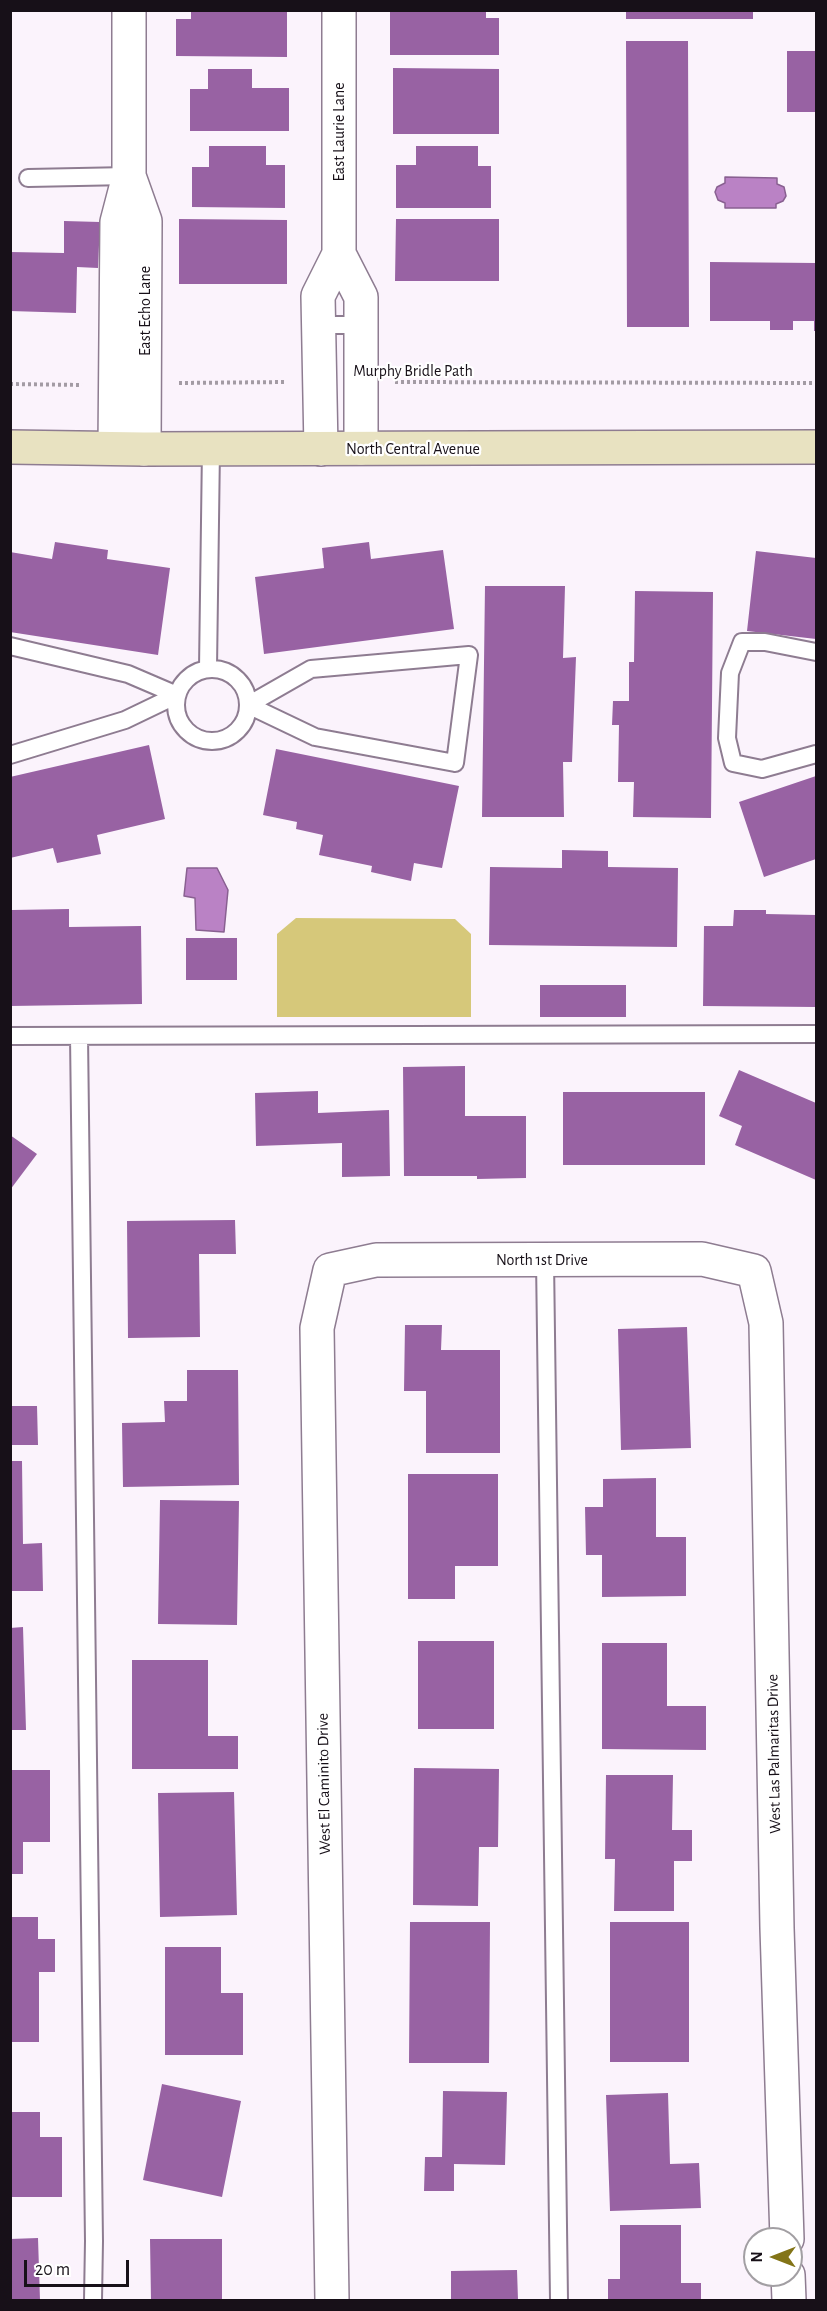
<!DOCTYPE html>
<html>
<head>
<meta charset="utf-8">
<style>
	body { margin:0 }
	#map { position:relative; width:827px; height:2311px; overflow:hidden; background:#fbf3fc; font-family:"Alegreya Sans",sans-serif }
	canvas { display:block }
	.frame { position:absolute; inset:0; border:12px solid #171018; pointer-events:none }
	.north { position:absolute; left:743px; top:2227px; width:60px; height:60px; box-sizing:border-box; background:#fff; border:2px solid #a29fa3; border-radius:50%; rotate:270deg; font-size:16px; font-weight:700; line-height:24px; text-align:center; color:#171018 }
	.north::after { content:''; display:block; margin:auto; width:21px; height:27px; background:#837417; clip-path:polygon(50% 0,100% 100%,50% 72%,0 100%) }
	.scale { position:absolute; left:24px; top:2260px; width:105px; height:27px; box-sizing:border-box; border:3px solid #171018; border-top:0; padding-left:8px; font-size:18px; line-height:21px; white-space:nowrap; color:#171018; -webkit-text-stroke:4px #fff; paint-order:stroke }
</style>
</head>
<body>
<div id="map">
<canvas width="827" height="2311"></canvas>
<div class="frame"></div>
<div class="north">N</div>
<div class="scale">20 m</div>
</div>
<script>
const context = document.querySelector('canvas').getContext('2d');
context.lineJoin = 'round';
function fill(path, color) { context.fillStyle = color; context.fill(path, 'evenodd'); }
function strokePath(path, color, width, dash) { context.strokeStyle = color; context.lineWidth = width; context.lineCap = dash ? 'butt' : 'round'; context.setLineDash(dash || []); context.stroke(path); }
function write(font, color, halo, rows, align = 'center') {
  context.font = font + ' "Alegreya Sans",sans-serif'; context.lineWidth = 4.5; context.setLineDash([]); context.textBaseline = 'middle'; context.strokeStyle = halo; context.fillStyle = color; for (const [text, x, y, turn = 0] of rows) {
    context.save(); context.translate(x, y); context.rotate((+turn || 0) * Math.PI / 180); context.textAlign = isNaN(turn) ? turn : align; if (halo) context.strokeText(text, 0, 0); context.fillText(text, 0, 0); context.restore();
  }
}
const green = new Path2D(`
	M 296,918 L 455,919 L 471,934 L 471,1017 L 277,1017 L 277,934 Z`);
const water = new Path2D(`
	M 725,177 L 777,178 L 777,184 L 784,187 L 786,196 L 783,201 L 776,204 L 776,208 L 725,208 L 725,203 L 718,200 L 715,192 L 717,187 L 725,183 Z
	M 187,868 L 217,868 L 228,890 L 224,932 L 196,930 L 195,898 L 184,896 Z`);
const building = new Path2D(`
	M 191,10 L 287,10 L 287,57 L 176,56 L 176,19 L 191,19 Z
	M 390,10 L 486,10 L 486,18 L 499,18 L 499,55 L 390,55 Z
	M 626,10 L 753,10 L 753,19 L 626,19 Z
	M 626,41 L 688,41 L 689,327 L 627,327 Z
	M 787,51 L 816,51 L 816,112 L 787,112 Z
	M 393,68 L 499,69 L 499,134 L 393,134 Z
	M 208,69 L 252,69 L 252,88 L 289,88 L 289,131 L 190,131 L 190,89 L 208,89 Z
	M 209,146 L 266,146 L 266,165 L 285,165 L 285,208 L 192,207 L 192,167 L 209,167 Z
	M 416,146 L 478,146 L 478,166 L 491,166 L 491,208 L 396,208 L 396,165 L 416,165 Z
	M 179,219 L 287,220 L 287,284 L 179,284 Z
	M 396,219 L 499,219 L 499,281 L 395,281 Z
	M 64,221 L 100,222 L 98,268 L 77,267 L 76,313 L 10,311 L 10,252 L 64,253 Z
	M 710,262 L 816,263 L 816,331 L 814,331 L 814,321 L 793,321 L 793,330 L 770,330 L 770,321 L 710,321 Z
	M 55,542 L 108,550 L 107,559 L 170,568 L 158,655 L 10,632 L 10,552 L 52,559 Z
	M 369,542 L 371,559 L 443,550 L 454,629 L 264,654 L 255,577 L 324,568 L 322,548 Z
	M 756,551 L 816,558 L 816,639 L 747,631 Z
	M 485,586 L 565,586 L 563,658 L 576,657 L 572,762 L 563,762 L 564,817 L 482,817 Z
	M 635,591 L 713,592 L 711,818 L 633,817 L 634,782 L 618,782 L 619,725 L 612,725 L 613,701 L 629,701 L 629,662 L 634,662 Z
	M 149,745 L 165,819 L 97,835 L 101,854 L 57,863 L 53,848 L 10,858 L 10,777 Z
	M 276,749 L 459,786 L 442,868 L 414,863 L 411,881 L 371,872 L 372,866 L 319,855 L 323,835 L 296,829 L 297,822 L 263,815 Z
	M 816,776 L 816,859 L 764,877 L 739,802 Z
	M 562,850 L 608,851 L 608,867 L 678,868 L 677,947 L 489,945 L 490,867 L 562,868 Z
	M 69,909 L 69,927 L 141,926 L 142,1004 L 10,1006 L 12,910 Z
	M 734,910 L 766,910 L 766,914 L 816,915 L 816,1007 L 703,1006 L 704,926 L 733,926 Z
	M 186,938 L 237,938 L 237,980 L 186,980 Z
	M 540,985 L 626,985 L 626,1017 L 540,1017 Z
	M 465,1066 L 465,1116 L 526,1116 L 526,1178 L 477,1179 L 477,1176 L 404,1176 L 403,1067 Z
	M 739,1070 L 816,1103 L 816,1180 L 735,1145 L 742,1126 L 719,1116 Z
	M 318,1091 L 318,1113 L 389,1110 L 390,1176 L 342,1177 L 342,1143 L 256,1146 L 255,1093 Z
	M 563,1092 L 705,1092 L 705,1165 L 563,1165 Z
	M 10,1135 L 37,1154 L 10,1190 Z
	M 235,1220 L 236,1254 L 199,1254 L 200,1337 L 128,1338 L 127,1221 Z
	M 405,1325 L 442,1325 L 441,1350 L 500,1350 L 500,1453 L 426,1453 L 426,1391 L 404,1391 Z
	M 687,1327 L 691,1448 L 621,1450 L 618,1329 Z
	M 187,1370 L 238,1370 L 239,1485 L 123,1487 L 122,1423 L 165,1422 L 164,1401 L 187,1401 Z
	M 10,1406 L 37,1406 L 38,1445 L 10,1445 Z
	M 10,1461 L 22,1461 L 23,1544 L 42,1543 L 43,1591 L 10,1591 Z
	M 408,1474 L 498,1474 L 498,1566 L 455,1566 L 455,1599 L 408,1599 Z
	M 656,1478 L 656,1537 L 686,1537 L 686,1596 L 602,1597 L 602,1555 L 586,1555 L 585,1507 L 603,1507 L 603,1479 Z
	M 160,1500 L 239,1501 L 237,1625 L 158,1624 Z
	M 23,1627 L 26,1730 L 10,1730 L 10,1628 Z
	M 418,1641 L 494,1641 L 494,1729 L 418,1729 Z
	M 602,1643 L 667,1643 L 667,1706 L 706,1706 L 706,1750 L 602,1749 Z
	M 132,1660 L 208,1660 L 208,1736 L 238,1736 L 238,1769 L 132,1769 Z
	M 414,1768 L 499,1769 L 498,1847 L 479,1847 L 478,1906 L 413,1905 Z
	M 10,1770 L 50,1770 L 50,1842 L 23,1842 L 23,1874 L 10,1874 Z
	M 606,1775 L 673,1775 L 672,1830 L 692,1830 L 692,1861 L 674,1861 L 674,1911 L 614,1911 L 615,1859 L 605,1859 Z
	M 234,1792 L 237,1915 L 160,1917 L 158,1793 Z
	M 10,1917 L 38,1917 L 38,1939 L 55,1939 L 55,1972 L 39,1972 L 39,2042 L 10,2042 Z
	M 410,1922 L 490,1922 L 489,2063 L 409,2063 Z
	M 610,1922 L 689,1922 L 689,2062 L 610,2062 Z
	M 165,1947 L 221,1947 L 221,1993 L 243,1993 L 243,2055 L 165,2055 Z
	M 162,2084 L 241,2101 L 222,2197 L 143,2180 Z
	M 443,2091 L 507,2092 L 505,2165 L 454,2164 L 454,2191 L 424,2191 L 425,2157 L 442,2157 Z
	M 668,2093 L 670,2164 L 699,2163 L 701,2208 L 610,2211 L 606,2095 Z
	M 10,2112 L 40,2112 L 40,2137 L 62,2137 L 62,2197 L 10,2197 Z
	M 620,2225 L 681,2225 L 681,2283 L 701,2283 L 701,2300 L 608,2300 L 608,2279 L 620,2279 Z
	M 38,2238 L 40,2300 L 10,2300 L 10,2239 Z
	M 150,2239 L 222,2239 L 222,2300 L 151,2300 Z
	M 517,2270 L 518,2300 L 451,2300 L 451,2271 Z`);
const path = new Path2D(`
	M 395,382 L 816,383
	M 179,383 L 286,382
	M 10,384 L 82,385`);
const service = new Path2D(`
	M 28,178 L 129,176
	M 320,325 L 361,325
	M 10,646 L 128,674 L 177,695 L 125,720 L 10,755
	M 816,652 L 765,642 L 742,642 L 730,673 L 727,738 L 733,763 L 762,769 L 816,754
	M 469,655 L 455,763 L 315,737 L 248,705 L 311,669 Z
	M 208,668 L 211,448
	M176 705a36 36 0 1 1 72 0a36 36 0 1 1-72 0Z
	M 10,1036 L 816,1034
	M 79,1036 L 94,2241 L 93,2300
	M 545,1260 L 559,2300`);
const minor = new Path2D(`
	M 129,176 L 145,221 L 144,449
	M 339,254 L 361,297 L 361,448
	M 115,448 L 117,222 L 129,176 L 129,10
	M 321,449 L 318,296 L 339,254 L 339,10
	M 788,2275 L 789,2300
	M 332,2300 L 317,1328 L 330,1270 L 376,1260 L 702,1259 L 754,1271 L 766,1323 L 777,1928 L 787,2239`);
const secondary = new Path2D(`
	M 10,447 L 144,449 L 816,447`);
const streetNames = [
	["East Laurie Lane",339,132,-90],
	["East Echo Lane",145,311,-90],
	["Murphy Bridle Path",413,371],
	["North Central Avenue",413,449],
	["North 1st Drive",542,1260],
	["West Las Palmaritas Drive",774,1754,-91],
	["West El Caminito Drive",324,1784,-91]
];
fill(green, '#d6c87a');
fill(water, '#ba82c5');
strokePath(water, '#896091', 1.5);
fill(building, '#9862a3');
strokePath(service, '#8e7c91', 20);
strokePath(minor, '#8e7c91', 36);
strokePath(secondary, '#8e7c91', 36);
strokePath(path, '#a39ba4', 4, [3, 3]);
strokePath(service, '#fff', 16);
strokePath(minor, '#fff', 33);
strokePath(secondary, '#e8e2c1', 33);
write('16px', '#171018', '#fff', streetNames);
</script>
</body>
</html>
